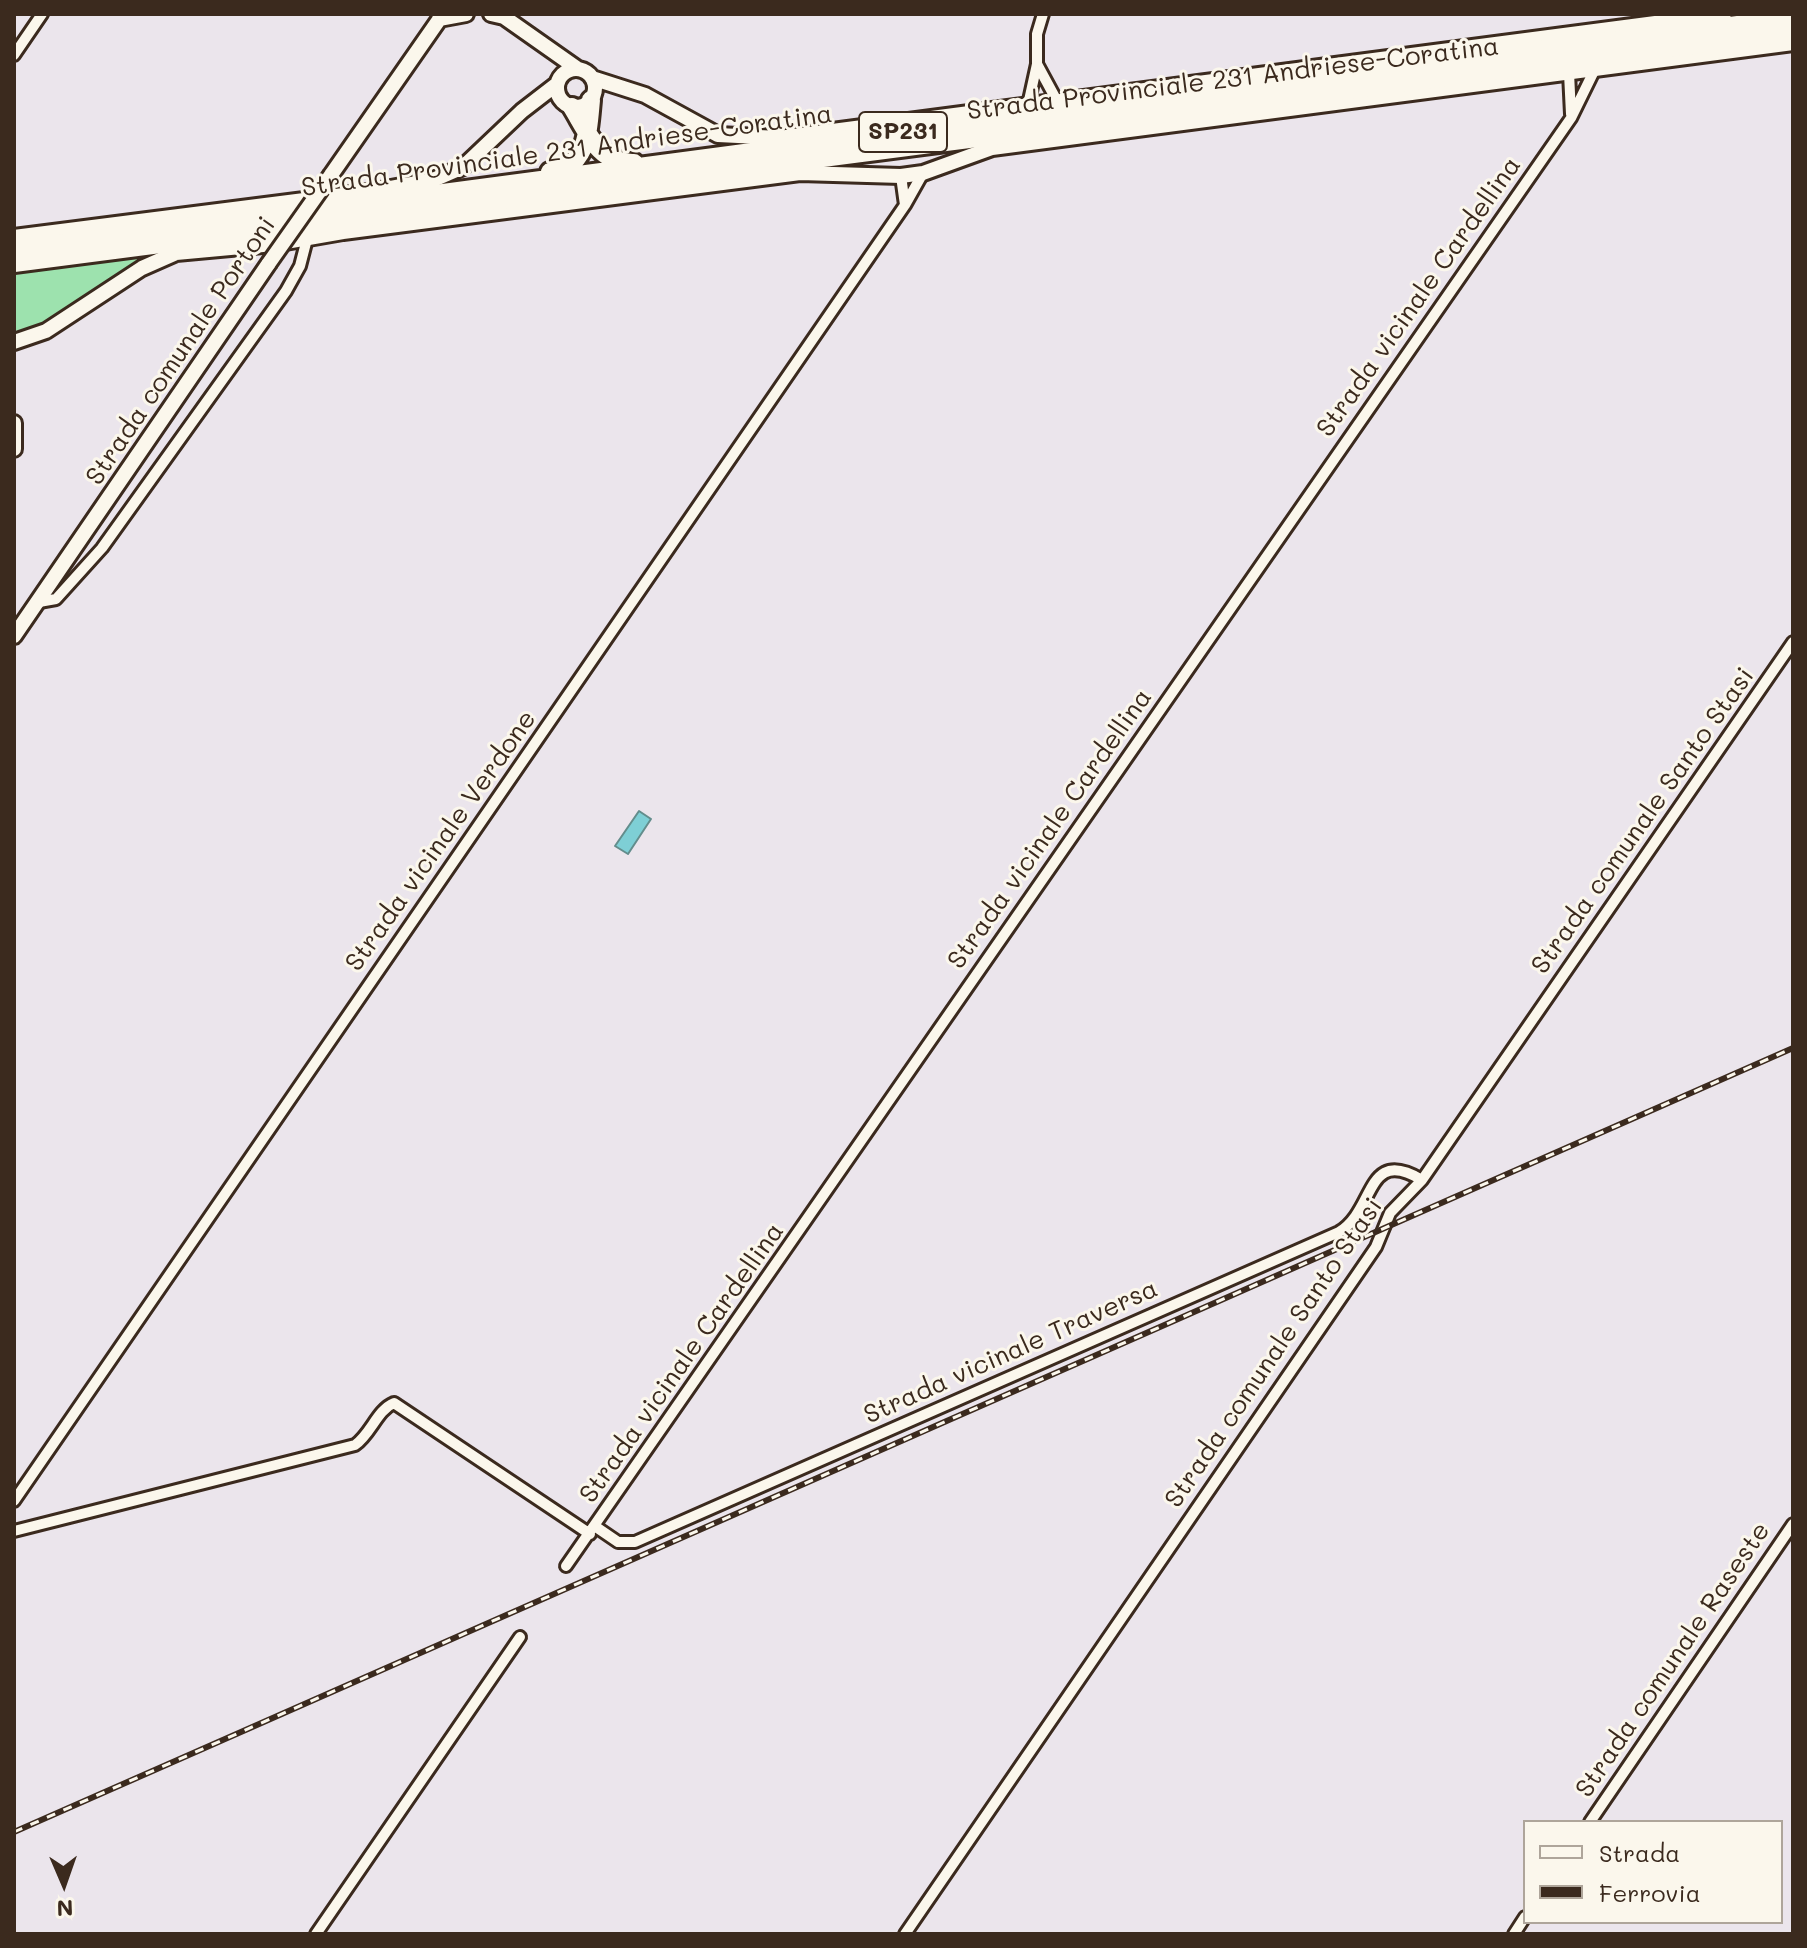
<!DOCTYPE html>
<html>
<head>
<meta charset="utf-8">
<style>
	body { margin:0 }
	#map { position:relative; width:1807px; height:1948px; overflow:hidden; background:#ebe5ec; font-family:Mali,sans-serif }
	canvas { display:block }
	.frame { position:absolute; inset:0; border:16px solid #3b2a1e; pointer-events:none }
	.legend { position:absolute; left:1523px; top:1820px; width:260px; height:104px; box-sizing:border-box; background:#fbf7ec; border:2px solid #aea59a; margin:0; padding:10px 14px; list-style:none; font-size:24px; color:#3b2a1e }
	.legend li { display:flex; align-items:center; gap:16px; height:40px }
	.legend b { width:40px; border:2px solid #aea59a }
	.north { position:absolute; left:24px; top:1844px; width:80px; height:80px; -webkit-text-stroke:6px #fbf7ec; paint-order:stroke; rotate:178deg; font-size:22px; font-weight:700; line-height:32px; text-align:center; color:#3b2a1e }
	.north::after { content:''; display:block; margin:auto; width:28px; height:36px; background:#3b2a1e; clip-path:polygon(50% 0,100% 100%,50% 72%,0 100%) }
</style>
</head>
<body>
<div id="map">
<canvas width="1807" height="1948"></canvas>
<div class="frame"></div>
<ul class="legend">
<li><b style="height:10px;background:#fbf7ec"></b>Strada</li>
<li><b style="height:10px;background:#3b2a1e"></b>Ferrovia</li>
</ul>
<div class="north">N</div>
</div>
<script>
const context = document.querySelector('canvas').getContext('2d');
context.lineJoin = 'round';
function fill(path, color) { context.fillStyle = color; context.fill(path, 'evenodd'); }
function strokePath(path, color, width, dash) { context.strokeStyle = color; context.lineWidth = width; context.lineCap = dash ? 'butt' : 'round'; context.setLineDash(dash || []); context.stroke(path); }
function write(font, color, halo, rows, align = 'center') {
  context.font = font + ' Mali,sans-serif'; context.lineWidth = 6; context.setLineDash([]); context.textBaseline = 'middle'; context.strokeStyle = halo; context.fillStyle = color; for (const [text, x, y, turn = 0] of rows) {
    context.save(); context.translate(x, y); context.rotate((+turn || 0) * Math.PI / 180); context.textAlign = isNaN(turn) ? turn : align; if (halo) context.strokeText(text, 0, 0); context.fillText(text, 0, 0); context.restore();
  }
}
const green = new Path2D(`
	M 174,248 L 44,328 L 26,333 L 14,330 L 14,275 Z`);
const water = new Path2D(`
	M 639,811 L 651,819 L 628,854 L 615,846 Z`);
const street = new Path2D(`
	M 14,55 L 42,14
	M 1037,64 L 1057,101
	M 1569,73 L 1571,114
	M 1028,105 L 1037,64 L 1037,34 L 1043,14
	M 901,176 L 905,205
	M 39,602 L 56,599 L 102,548 L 286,291 L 300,266 L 307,239
	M 14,1501 L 905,205 L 923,173
	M 596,1527 L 618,1542 L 635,1542 L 1339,1232 C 1376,1210 1365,1146 1422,1180
	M 14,1531 L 355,1445 C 371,1434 377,1410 394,1403 L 590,1534
	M 566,1566 L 1571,118 L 1595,69
	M 1590,1822 L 1793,1524
	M 316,1934 L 520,1637
	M 905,1934 L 1376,1247 L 1390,1213 L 1422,1180 L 1793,642
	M 1514,1934 L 1525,1917`);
const secondary = new Path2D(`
	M 491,14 L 504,17 L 578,69
	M 439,19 L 466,14
	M557 88a19 19 0 1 1 38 0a19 19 0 1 1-38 0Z
	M 592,78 L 645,95 L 718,135 L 779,138 L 1724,14
	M 331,175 L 443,14
	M 14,237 L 375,191 L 433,180 L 463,167 L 522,111 L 557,84
	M 14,342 L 46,331 L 142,268 L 176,253 L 274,244 L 343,232 L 800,173 L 901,176 L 923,173 L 992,148 L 1793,43
	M 14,423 L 14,449
	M 14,636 L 269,263`);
const highway = new Path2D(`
	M 572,107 C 588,133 599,164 634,163
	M 550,172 C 588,167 588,131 591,100
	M 14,250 L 1053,112 L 1793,18
	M 14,263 L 1793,32`);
const rail = new Path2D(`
	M 14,1832 L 1793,1048`);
const secondaryBridge = new Path2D(`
	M 269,263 L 331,175`);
const shields = [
	[903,132,88]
];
const shieldNames = [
	["SP231",903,132]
];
const streetNames = [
	["Strada Provinciale 231 Andriese-Coratina",1233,79,-7],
	["Strada Provinciale 231 Andriese-Coratina",567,151,-8],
	["Strada vicinale Cardellina",1419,297,-55],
	["Strada comunale Portoni",181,351,-56],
	["Strada comunale Santo Stasi",1643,821,-55],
	["Strada vicinale Cardellina",1050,829,-55],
	["Strada vicinale Verdone",441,841,-55],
	["Strada vicinale Traversa",1011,1352,-24],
	["Strada comunale Santo Stasi",1274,1353,-56],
	["Strada vicinale Cardellina",682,1363,-55],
	["Strada comunale Raseste",1673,1660,-56]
];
fill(green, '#9de2ae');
fill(water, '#7ecfd5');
strokePath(water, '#638d8c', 2);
strokePath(street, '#3b2a1e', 16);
strokePath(secondary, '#3b2a1e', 20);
strokePath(highway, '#3b2a1e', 24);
strokePath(street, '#fbf7ec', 10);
strokePath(secondary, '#fbf7ec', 14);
strokePath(highway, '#fbf7ec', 18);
strokePath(rail, '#3b2a1e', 6);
strokePath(rail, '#fbf7ec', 3, [9]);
strokePath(secondaryBridge, '#3b2a1e', 20, []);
strokePath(secondaryBridge, '#fbf7ec', 14);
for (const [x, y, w] of shields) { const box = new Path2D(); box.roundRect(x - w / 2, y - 20, w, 40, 6); context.fillStyle = '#fbf7ec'; context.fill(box); strokePath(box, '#3b2a1e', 2); }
write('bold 24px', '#3b2a1e', null, shieldNames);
write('26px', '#3b2a1e', '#fbf7ec', streetNames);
</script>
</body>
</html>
